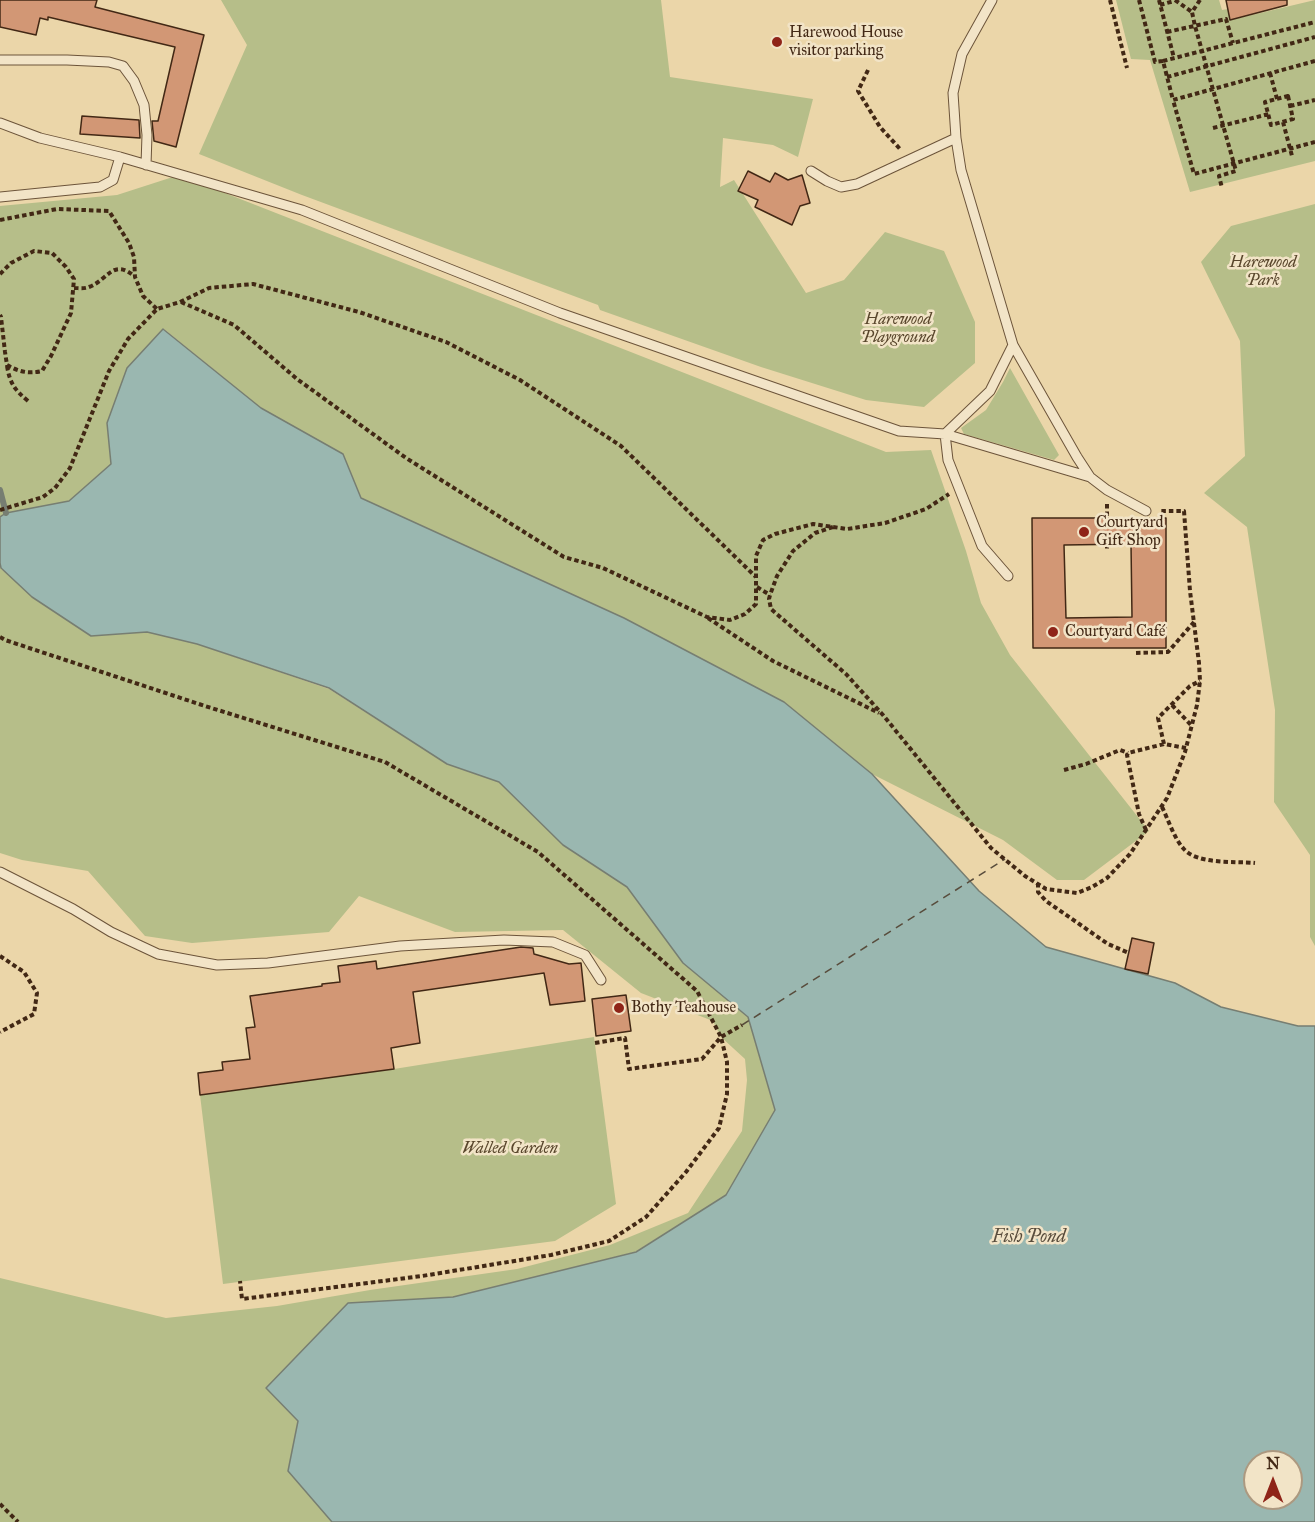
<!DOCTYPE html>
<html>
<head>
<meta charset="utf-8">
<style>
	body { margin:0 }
	#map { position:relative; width:1315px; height:1522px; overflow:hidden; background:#ebd6a9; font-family:"IM FELL Great Primer",serif }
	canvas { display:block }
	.north { position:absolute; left:1243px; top:1450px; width:60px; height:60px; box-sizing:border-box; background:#f2e4c7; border:2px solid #ac9980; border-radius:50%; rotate:0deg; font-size:16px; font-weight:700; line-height:24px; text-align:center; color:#422815 }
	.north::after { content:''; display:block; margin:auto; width:21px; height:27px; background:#8f2418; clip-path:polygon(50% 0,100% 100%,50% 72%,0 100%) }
</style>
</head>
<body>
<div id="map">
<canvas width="1315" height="1522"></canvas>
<div class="north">N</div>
</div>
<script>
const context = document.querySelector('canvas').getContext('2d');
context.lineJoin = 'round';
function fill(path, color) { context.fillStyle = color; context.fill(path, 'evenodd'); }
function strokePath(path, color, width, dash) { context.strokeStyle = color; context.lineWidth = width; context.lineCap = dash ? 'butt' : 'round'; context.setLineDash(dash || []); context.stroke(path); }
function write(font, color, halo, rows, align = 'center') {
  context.font = font + ' "IM FELL Great Primer",serif'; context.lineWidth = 5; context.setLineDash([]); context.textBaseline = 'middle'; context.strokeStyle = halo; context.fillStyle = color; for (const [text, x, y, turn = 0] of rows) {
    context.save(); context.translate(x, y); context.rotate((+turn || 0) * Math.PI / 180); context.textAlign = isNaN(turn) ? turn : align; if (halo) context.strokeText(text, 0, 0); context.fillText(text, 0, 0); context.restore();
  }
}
const green = new Path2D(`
	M 221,0 L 661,0 L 670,77 L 813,99 L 798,157 L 773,145 L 723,138 L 720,187 L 734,180 L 806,293 L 844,280 L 885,232 L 944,251 L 975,322 L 975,363 L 924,407 L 866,400 L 761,367 L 600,310 L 598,305 L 302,195 L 199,154 L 247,45 Z
	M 1116,0 L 1219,0 L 1222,10 L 1228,9 L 1231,20 L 1315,0 L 1315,161 L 1190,192 L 1150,60 L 1131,59 Z
	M 179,175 L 886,452 L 931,450 L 966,551 L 981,603 L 1010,655 L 1149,831 L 1084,880 L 1057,880 L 1003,840 L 872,774 L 784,702 L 624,618 L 361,498 L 343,454 L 261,408 L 164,329 L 107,423 L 111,464 L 69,501 L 6,513 L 0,517 L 0,206 L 117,195 Z
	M 1315,204 L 1315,946 L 1310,937 L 1310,855 L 1274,802 L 1275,710 L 1247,527 L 1204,493 L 1245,456 L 1240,341 L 1201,262 L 1231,226 Z
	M 1010,368 L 1059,455 L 1054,460 L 964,434 L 961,428 L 986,410 L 1003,382 Z
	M 0,563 L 1,569 L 91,636 L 147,632 L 197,644 L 329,689 L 447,764 L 499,781 L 563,845 L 627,887 L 683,963 L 748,1017 L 775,1111 L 726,1195 L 635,1252 L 453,1297 L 348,1303 L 266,1388 L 298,1421 L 288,1471 L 332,1522 L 0,1522 L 0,1278 L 166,1318 L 277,1306 L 370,1290 L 517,1269 L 610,1245 L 688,1213 L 742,1131 L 747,1080 L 745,1059 L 721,1037 L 713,1021 L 641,993 L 563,930 L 455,932 L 359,896 L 329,932 L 192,943 L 145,936 L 88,871 L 22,860 L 0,853 Z
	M 594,1037 L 616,1204 L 555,1241 L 223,1284 L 200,1095 L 394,1069 Z`);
const water = new Path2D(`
	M 163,329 L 261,408 L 343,454 L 361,498 L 624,618 L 784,702 L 872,774 L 979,891 L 1046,947 L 1175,983 L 1221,1007 L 1298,1026 L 1315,1026 L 1315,1522 L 332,1522 L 288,1471 L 298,1421 L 266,1388 L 348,1303 L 453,1297 L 636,1252 L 726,1195 L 775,1110 L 748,1017 L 683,963 L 627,887 L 563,845 L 499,782 L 447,764 L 329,688 L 197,644 L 147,632 L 91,636 L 32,597 L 1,568 L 0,563 L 0,517 L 6,513 L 69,501 L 111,464 L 107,423 L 127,368 ZM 1255,1462 L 1291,1462 L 1291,1498 L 1255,1498 Z`);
const stream = new Path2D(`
	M 0,490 L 6,513`);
const ferry = new Path2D(`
	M 742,1025 L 1005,859`);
const building = new Path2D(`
	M 0,0 L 97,0 L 95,7 L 204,35 L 176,147 L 154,141 L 152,121 L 158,121 L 175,47 L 48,17 L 48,20 L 40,18 L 36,35 L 0,27 Z
	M 1226,0 L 1287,0 L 1287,5 L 1230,20 Z
	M 82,116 L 139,120 L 140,138 L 80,134 Z
	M 748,171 L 770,182 L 775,173 L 788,180 L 802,175 L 810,203 L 800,206 L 792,225 L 755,207 L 758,200 L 738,191 Z
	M 1032,518 L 1166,518 L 1166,648 L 1033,648 ZM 1131,544 L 1132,617 L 1066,618 L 1064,545 Z
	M 1132,938 L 1154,943 L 1148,974 L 1125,969 Z
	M 521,947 L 533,948 L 534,954 L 569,964 L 581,963 L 585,1001 L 550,1005 L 544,973 L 413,992 L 420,1043 L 391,1048 L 394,1069 L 200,1095 L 198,1073 L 223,1070 L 222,1062 L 250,1059 L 246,1028 L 255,1027 L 250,996 L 322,986 L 322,984 L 340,982 L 338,966 L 376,961 L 377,969 Z
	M 626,995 L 631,1031 L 596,1036 L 592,999 Z`);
const path = new Path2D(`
	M 1110,0 L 1127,68
	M 1139,0 L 1155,62 L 1163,61 L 1173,100
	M 1159,0 L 1174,58
	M 1175,0 L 1192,12
	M 1200,0 L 1192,12 L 1195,26 L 1236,171 L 1219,176 L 1222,188
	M 1160,5 L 1174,1
	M 1167,32 L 1226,19 L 1233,43
	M 1163,61 L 1315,22
	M 1315,61 L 1173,100 L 1194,174 L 1315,142
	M 868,70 L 858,91 L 880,127 L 900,149
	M 1270,73 L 1277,99
	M 1167,77 L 1315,37
	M 1288,96 L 1293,119 L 1271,125 L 1265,102 Z
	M 1290,106 L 1315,100
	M 1283,122 L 1292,156
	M 1213,128 L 1269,114
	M 0,220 L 57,209 L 109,211 L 129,243 L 134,257 L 135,277 L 143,296 L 157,309
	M 0,274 L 11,263 L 34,251 L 52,253 L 66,267 L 74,279 L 71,313 L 51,356 L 42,371 C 29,374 19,372 7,365 L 5,352 L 1,317 L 0,315
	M 74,288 C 79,288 84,289 89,287 C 108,280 113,258 134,276
	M 181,302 L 234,325 L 297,379 L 406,458 L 564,557 L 603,568 L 707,617 L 730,620 L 745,614 L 756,604 L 756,556 L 763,540 L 775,534 L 813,524 L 847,529 L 885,523 L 926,509 L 949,494
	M 7,366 C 10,384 15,390 28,401
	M 1107,504 L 1107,518
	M 0,510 L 43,497 L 55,488 L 70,468 L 109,371 L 128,339 L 157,309 L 180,302 L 209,288 L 253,284 L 359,312 L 446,342 L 520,380 L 621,446 L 756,577
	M 833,527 L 815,533 L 793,551 L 777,576 L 770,595 L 769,599 L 771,609 L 846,674 L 883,715 L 991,848 L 1025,876 L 1046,889 L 1077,893 L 1092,887 L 1107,878 L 1130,854 L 1167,798 L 1185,752 L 1197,705 L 1200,681 L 1199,663 L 1190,591 L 1184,511 L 1159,511
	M 1107,544 L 1107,551
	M 757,587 L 770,595
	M 708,618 L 773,661 L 879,713
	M 0,637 L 5,640 L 205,706 L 385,762 L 538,852 L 697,991 L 721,1037 L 727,1062 L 727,1094 L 719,1128 L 686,1172 L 646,1217 L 609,1241 L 551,1255 L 422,1276 L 242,1299 L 240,1281
	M 1136,653 L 1168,652 L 1194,622
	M 1172,705 L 1192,726
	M 1164,744 L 1158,718 L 1190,686 L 1200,681
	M 1064,770 L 1086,764 L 1120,750 L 1128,753
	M 1162,807 C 1168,819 1174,838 1183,848 C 1196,865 1235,861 1255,863
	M 1146,830 L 1139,814 L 1127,755 L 1128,753 L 1164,744 L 1186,748
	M 1038,883 L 1038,892 L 1046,901 L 1108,944 L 1129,953
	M 0,956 L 24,972 L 37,993 L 34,1014 L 0,1032
	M 595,1043 L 625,1038 L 629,1069 L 702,1059 L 721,1037 L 742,1025
	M 0,1504 L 18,1522`);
const lane = new Path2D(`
	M 0,60 L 67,60 L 109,62 L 123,66 L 134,81 L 144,105 L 147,135 L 146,165
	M 0,123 L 40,138 L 120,157 L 302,210 L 560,313 L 899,431 L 945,434 L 990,391 L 1013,345 L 961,170 L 956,138 L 953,93 L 962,54 L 992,0
	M 811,171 L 827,181 L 841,187 L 857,184 L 956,138
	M 0,197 L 100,187 L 113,180 L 120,157
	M 1013,345 L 1077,457 L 1090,477 L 1107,490 L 1146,511
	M 1008,576 L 982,546 L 948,460 L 945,434 L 1090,477
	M 0,872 L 73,909 L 111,932 L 158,954 L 217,965 L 268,963 L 400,946 L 504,940 L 553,942 L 585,955 L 601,980`);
const markers = [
	[777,42,6,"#8f2418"],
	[1084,532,6,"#8f2418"],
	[1053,632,6,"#8f2418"],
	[619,1008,6,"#8f2418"]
];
const poiNames = [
	["Harewood House",789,33],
	["visitor parking",789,51],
	["Courtyard",1096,523],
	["Gift Shop",1096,541],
	["Courtyard Café",1065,632],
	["Bothy Teahouse",631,1008]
];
const parkNames = [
	["Harewood",1263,263],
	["Park",1263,281],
	["Harewood",898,320],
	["Playground",898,338],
	["Walled Garden",510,1149]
];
const waterNames = [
	["Fish Pond",1029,1238]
];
fill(green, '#b6be89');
fill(water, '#9ab7b0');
strokePath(water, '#777e72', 1.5);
strokePath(stream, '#777e72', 6);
strokePath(ferry, '#584c3c', 1.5, [8, 6]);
fill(building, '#d29775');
strokePath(building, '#422815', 1.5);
strokePath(lane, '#6c543a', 11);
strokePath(path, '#422815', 4, [4.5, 3]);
strokePath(lane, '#f2e4c7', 9);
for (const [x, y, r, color] of markers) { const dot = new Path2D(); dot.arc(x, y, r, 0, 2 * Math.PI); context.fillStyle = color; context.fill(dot); strokePath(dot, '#f2e4c7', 2); }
write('16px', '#422815', '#f2e4c7', poiNames, 'left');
write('italic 16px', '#59462c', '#f2e4c7', parkNames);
write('italic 18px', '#584c3c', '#f2e4c7', waterNames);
</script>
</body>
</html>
